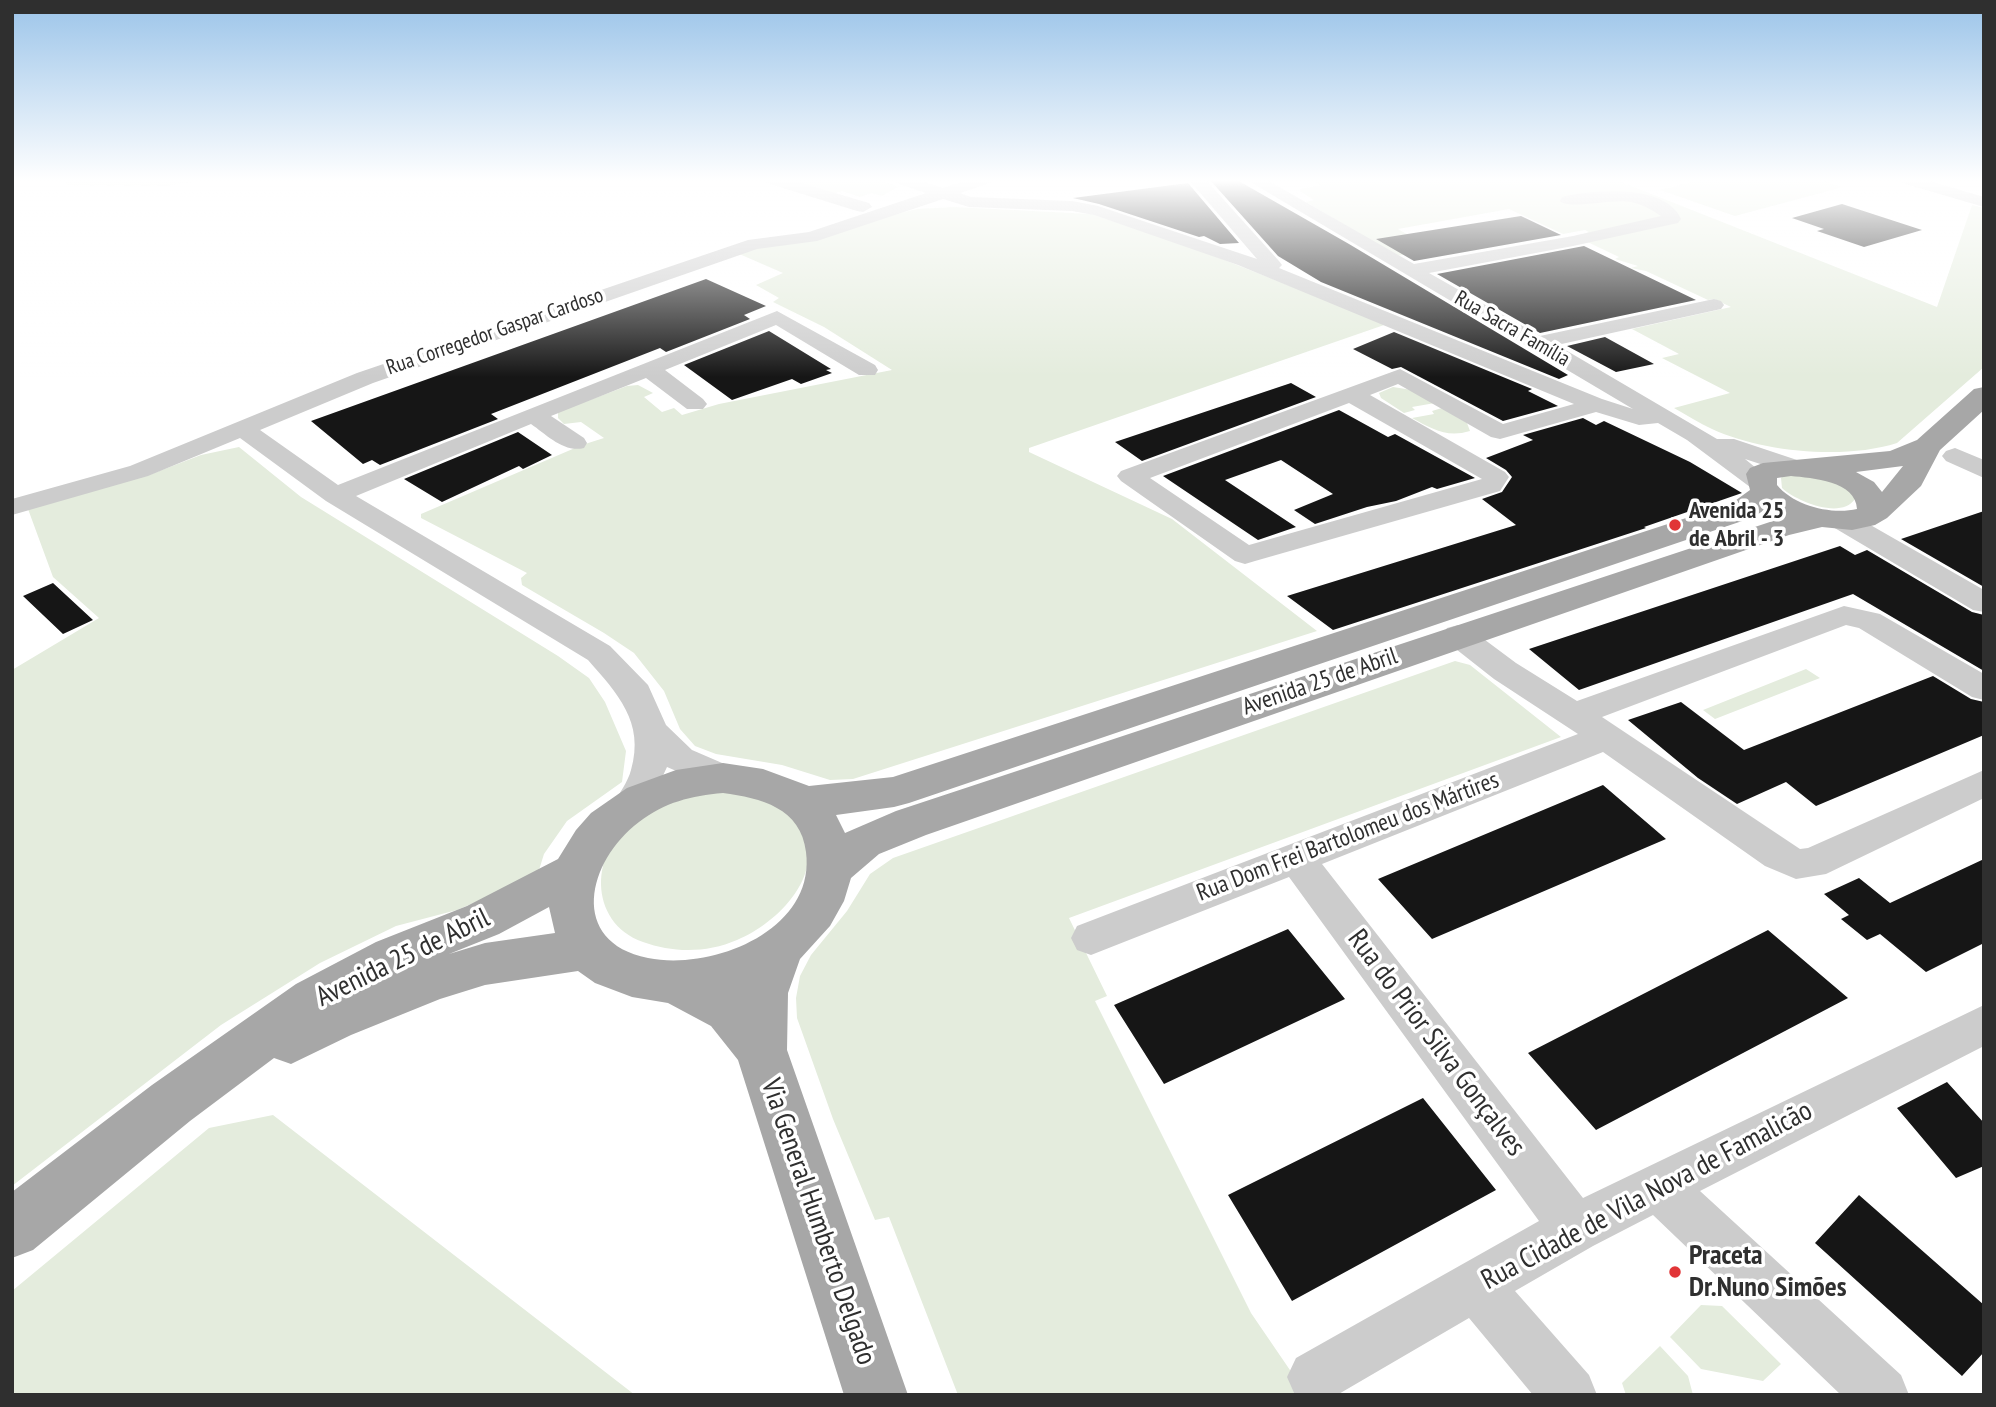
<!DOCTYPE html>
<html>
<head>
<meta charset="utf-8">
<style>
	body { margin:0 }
	#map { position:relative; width:1996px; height:1407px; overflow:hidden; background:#fff; font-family:"PT Sans Narrow",sans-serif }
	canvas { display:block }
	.frame { position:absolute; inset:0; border:14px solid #2f2f2f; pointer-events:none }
</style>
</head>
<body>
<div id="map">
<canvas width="1996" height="1407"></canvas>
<div class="frame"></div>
</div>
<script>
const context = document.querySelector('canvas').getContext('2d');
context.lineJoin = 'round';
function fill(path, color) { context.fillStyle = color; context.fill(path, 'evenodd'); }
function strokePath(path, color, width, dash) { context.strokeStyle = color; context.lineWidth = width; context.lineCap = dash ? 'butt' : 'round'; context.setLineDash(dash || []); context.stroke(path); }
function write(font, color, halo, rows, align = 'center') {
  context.font = font + ' "PT Sans Narrow",sans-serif'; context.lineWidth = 7; context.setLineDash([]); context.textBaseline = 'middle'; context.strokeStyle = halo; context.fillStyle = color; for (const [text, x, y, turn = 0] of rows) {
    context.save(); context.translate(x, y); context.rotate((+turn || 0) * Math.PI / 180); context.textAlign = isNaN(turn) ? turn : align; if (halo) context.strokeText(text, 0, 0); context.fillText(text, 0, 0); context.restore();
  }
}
const green = new Path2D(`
	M 63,180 L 206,180 L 166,186 L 67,185 Z
	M 782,180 L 881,180 L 898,187 L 882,196 L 871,193 L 860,197 L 842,191 L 831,194 Z
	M 1312,180 L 1616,180 L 1937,307 L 1972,205 L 1984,208 L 1984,367 L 1897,443 C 1844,460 1762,452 1712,429 C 1699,423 1687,415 1674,408 L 1730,393 L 1662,358 L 1679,354 L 1632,329 L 1731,307 L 1714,299 L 1708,300 L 1646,271 L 1631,268 L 1638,266 L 1615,259 L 1619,257 L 1577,237 L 1589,232 L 1585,230 L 1563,234 L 1509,209 L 1398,229 L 1432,249 L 1397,256 L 1306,202 L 1314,200 L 1301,192 L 1300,189 L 1320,185 Z
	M 1701,180 L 1820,180 L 1843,187 L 1735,216 L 1660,190 Z
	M 954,207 L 1091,214 L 1199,250 L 1387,324 L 1029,448 L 1029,452 L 1172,519 L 1317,631 L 853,779 L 830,780 L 782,765 L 716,754 L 695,746 L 680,729 L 664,691 L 634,653 L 604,633 L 522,585 L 521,578 L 527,573 L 421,518 L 421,514 L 582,445 L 604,438 L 581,422 L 564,424 L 558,418 L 558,412 L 627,386 L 638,385 L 653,393 L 644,397 L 662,412 L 674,408 L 682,415 L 719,404 L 892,370 L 824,327 L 773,302 L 779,298 L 756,285 L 783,273 L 737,253 L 917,209 Z
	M 1393,387 L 1412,390 L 1435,403 L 1412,407 L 1415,410 L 1404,413 L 1381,398 L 1379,393 Z
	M 1442,408 L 1467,423 L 1470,431 C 1447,438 1432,429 1412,418 L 1434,414 L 1432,411 Z
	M 239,447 L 301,497 L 558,656 L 589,678 L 605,702 L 626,751 L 622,782 L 567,821 L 544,854 L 539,870 L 513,886 L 457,910 L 396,926 L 320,963 L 221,1025 L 12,1186 L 12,670 L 99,618 L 53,577 L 28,509 L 149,475 L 201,455 Z
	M 1803,472 L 1847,487 L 1855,499 C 1841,520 1796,501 1782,488 L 1781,478 L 1785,474 Z
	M 1455,661 L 1470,665 L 1561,737 L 1069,918 L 1107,996 L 1095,1001 L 1251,1313 L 1307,1395 L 958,1395 L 889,1217 L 875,1220 L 833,1119 L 797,1018 L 796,998 L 800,976 L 811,955 L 847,911 L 870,874 L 893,858 Z
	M 1806,669 L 1820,678 L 1715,719 L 1703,710 Z
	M 693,791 C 709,791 745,787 757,793 C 765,797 772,804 779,808 C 785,813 796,818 800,824 C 829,873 778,923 737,940 C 707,953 673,953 643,942 C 587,922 590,850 635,819 C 653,807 675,800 693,791 Z
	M 273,1115 L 635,1395 L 12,1395 L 12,1291 L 209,1128 Z
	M 1701,1305 L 1722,1306 L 1781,1364 L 1763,1381 L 1701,1369 L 1670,1337 Z
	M 1660,1346 L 1688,1376 L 1693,1395 L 1626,1395 L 1622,1383 Z`);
const building = new Path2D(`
	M 1210,180 L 1237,180 L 1349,244 L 1568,375 L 1559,379 L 1321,282 L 1278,256 Z
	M 1188,183 L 1239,243 L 1220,244 L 1204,236 L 1199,237 L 1099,204 L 1073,198 Z
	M 1842,204 L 1922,230 L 1864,247 L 1817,231 L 1824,229 L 1792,218 Z
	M 1521,216 L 1561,235 L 1414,261 L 1376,239 Z
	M 1584,246 L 1696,300 L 1540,333 L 1437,274 Z
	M 706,279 L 766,306 L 744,315 L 750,319 L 666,352 L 660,348 L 491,414 L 498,419 L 380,465 L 372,460 L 363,464 L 311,421 Z
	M 769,331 L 831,369 L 826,370 L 832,373 L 801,384 L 792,379 L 732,400 L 684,365 Z
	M 1394,332 L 1532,389 L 1528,391 L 1558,406 L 1503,421 L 1401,367 L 1392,369 L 1353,349 Z
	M 1605,337 L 1654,364 L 1616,372 L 1567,346 Z
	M 1291,383 L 1316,397 L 1142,461 L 1115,442 Z
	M 1339,410 L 1388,437 L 1395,434 L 1475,478 L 1437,489 L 1432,487 L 1396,501 L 1367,507 L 1315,524 L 1294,510 L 1333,494 L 1281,460 L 1225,480 L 1296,527 L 1258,540 L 1163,476 Z
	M 1583,418 L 1596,425 L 1604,421 L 1690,462 L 1742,493 L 1644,527 L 1646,528 L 1333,630 L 1287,596 L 1516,525 L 1482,499 L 1502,492 L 1512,477 L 1506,470 L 1486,458 L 1533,440 L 1523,435 Z
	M 518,432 L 552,455 L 523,469 L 519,466 L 442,502 L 404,479 Z
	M 1984,511 L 1984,587 L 1901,539 Z
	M 1840,546 L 1855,555 L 1867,550 L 1972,612 L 1984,615 L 1984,671 L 1853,594 L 1579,690 L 1529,649 Z
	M 53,583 L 93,620 L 63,634 L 23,596 Z
	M 1933,676 L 1971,699 L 1984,702 L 1984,735 L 1816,806 L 1786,782 L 1737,804 L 1698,778 L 1628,720 L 1681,702 L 1744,750 Z
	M 1603,785 L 1666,839 L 1432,939 L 1378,879 Z
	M 1984,859 L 1984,943 L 1926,972 L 1880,934 L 1867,940 L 1841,919 L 1849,915 L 1824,894 L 1859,878 L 1890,903 Z
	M 1288,929 L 1345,999 L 1164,1084 L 1114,1005 Z
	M 1768,930 L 1848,998 L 1596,1130 L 1528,1053 Z
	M 1947,1082 L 1984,1123 L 1984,1166 L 1956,1178 L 1897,1108 Z
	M 1423,1098 L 1496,1190 L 1292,1301 L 1228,1195 Z
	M 1859,1195 L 1984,1305 L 1984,1352 L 1962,1376 L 1815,1243 Z`);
const minor = new Path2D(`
	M 765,180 L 791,180 L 869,203 L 872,207 L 863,212 L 857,211 L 767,183 Z
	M 894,180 L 919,180 L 943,188 L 967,180 L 992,180 L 990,183 L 960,193 L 971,197 L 1072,201 L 1098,206 L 1257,259 L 1189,180 L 1206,180 L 1279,261 L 1282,265 L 1279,268 L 1602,399 L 1633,409 L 1247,180 L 1267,180 L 1414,264 L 1573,236 L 1661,216 C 1652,210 1642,204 1631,202 C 1613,198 1568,210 1560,201 L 1562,197 C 1593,190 1665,183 1681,219 L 1678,223 L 1573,246 L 1429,273 L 1540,336 L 1714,299 L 1721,301 L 1724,305 L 1721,309 L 1557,345 L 1717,439 L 1734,439 L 1800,461 L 1804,466 L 1800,471 L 1791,474 L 1745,459 L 1772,481 L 1768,487 L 1759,489 L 1750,487 L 1687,440 L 1658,423 L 1639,425 L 1596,412 L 1500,439 L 1491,437 L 1398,384 L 1370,395 L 1505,472 L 1509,477 L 1500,491 L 1255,561 L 1245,564 L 1235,561 L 1121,481 L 1117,476 L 1121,471 L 1400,369 L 1503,424 L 1574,404 L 1238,265 L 1094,215 L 1072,211 L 969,207 L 943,199 L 817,241 L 757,249 L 373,383 L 260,430 L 338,485 L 777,311 L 875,365 L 878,370 L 875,375 L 859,375 L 776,325 L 665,370 L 703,399 L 707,404 L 703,409 L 687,409 L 646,378 L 551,416 L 584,438 L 587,443 L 584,448 C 564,453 547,435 531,424 L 356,496 L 610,646 L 648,685 L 666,725 L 692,750 L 736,769 L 741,778 L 736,787 L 723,791 L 667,767 L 645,814 L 632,818 L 619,814 L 614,804 C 619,793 628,782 631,770 C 645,722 617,693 588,660 L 326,501 L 240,438 L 148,476 L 12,515 L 12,499 L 130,466 L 357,373 L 748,240 L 809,232 L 926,193 L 896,183 ZM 1349,403 L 1482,479 L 1249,545 L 1150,478 Z
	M 1900,180 L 1926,180 L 1984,197 L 1984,207 L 1902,183 Z
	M 1955,448 L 1984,460 L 1984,478 L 1946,461 L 1942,456 L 1946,451 Z
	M 1843,513 L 1853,515 L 1984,590 L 1984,612 L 1973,610 L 1833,527 L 1829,521 L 1833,515 Z
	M 1844,606 L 1880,614 L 1984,674 L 1984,700 L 1972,697 L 1859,628 L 1846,625 L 1602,717 L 1800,849 L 1808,848 L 1984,770 L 1984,798 L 1826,874 L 1796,879 L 1765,866 L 1603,752 L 1322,864 L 1583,1198 L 1984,1005 L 1984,1046 L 1700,1191 L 1901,1375 L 1909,1395 L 1841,1395 L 1653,1215 L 1593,1246 L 1515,1291 L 1589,1375 L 1597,1395 L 1533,1395 L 1469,1318 L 1337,1395 L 1295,1395 L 1287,1377 L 1296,1358 L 1539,1221 L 1289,877 L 1091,955 L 1077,950 L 1071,938 L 1077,926 L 1578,734 L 1494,679 L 1447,642 L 1442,635 L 1447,628 L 1458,625 L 1469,628 L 1516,663 L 1577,701 Z`);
const major = new Path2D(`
	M 1984,387 L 1984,410 L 1940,450 L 1921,486 L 1887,518 L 1875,525 L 1852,530 L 1822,527 L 1789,535 L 926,835 L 879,854 L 851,878 L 844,901 L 830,926 L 800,959 L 788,993 L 787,1050 L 908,1395 L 844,1395 L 738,1060 L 711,1026 L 668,1003 L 632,997 L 595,983 L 578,971 L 485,985 L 440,999 L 351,1035 L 291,1064 L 274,1058 L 190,1121 L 33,1250 L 12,1258 L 12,1192 L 152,1085 L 296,984 L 376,942 L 467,906 L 558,859 L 576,830 L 591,813 L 627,788 L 676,770 L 723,763 L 763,769 L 809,786 L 893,777 L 1732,503 L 1750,490 L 1746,474 L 1750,468 L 1763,463 L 1890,451 L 1917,440 L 1974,389 ZM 1903,466 L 1882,492 L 1874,482 L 1856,472 ZM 1791,476 C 1812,478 1856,481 1857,509 C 1832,515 1794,506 1777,485 L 1777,478 ZM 1767,508 L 1785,517 L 896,811 L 845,833 L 836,815 L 894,807 L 909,803 L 1754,517 ZM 723,793 C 761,798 801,808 806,852 C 816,930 713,971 648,958 C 568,942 587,861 639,822 C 665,802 691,796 723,793 ZM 549,907 L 555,933 L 485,943 L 449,954 L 499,934 Z`);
const markers = [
	[1675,525,7,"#e13537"],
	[1675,1272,7,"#e13537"]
];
const farStreetnames = [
	["Rua Sacra Família",1512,329,30],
	["Rua Corregedor Gaspar Cardoso",495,332,-19]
];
const poiNames = [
	["Avenida 25",1689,511],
	["de Abril - 3",1689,539]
];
const streetNames = [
	["Avenida 25 de Abril",1320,682,-19],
	["Rua Dom Frei Bartolomeu dos Mártires",1348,837,-21]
];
const nearStreetnames = [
	["Avenida 25 de Abril",403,958,-26],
	["Rua do Prior Silva Gonçalves",1436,1043,53],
	["Rua Cidade de Vila Nova de Famalicão",1647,1196,-28],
	["Via General Humberto Delgado",818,1222,71]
];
const nearPoinames = [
	["Praceta",1689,1256],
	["Dr.Nuno Simões",1689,1288]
];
fill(green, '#e4ecdd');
fill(building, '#161616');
fill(minor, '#ccc');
fill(major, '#a7a7a7');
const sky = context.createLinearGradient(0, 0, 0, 377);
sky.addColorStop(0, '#9bc4e9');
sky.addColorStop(0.48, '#fff');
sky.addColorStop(1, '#ffffff00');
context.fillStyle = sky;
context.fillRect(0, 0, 1996, 377);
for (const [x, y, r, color] of markers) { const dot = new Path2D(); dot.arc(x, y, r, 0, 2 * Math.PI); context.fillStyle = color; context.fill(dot); strokePath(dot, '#fff', 2.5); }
write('21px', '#2f2f2f', '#fff', farStreetnames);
write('bold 24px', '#2f2f2f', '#fff', poiNames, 'left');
write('24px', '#2f2f2f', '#fff', streetNames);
write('28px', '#2f2f2f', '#fff', nearStreetnames);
write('bold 28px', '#2f2f2f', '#fff', nearPoinames, 'left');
</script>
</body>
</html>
